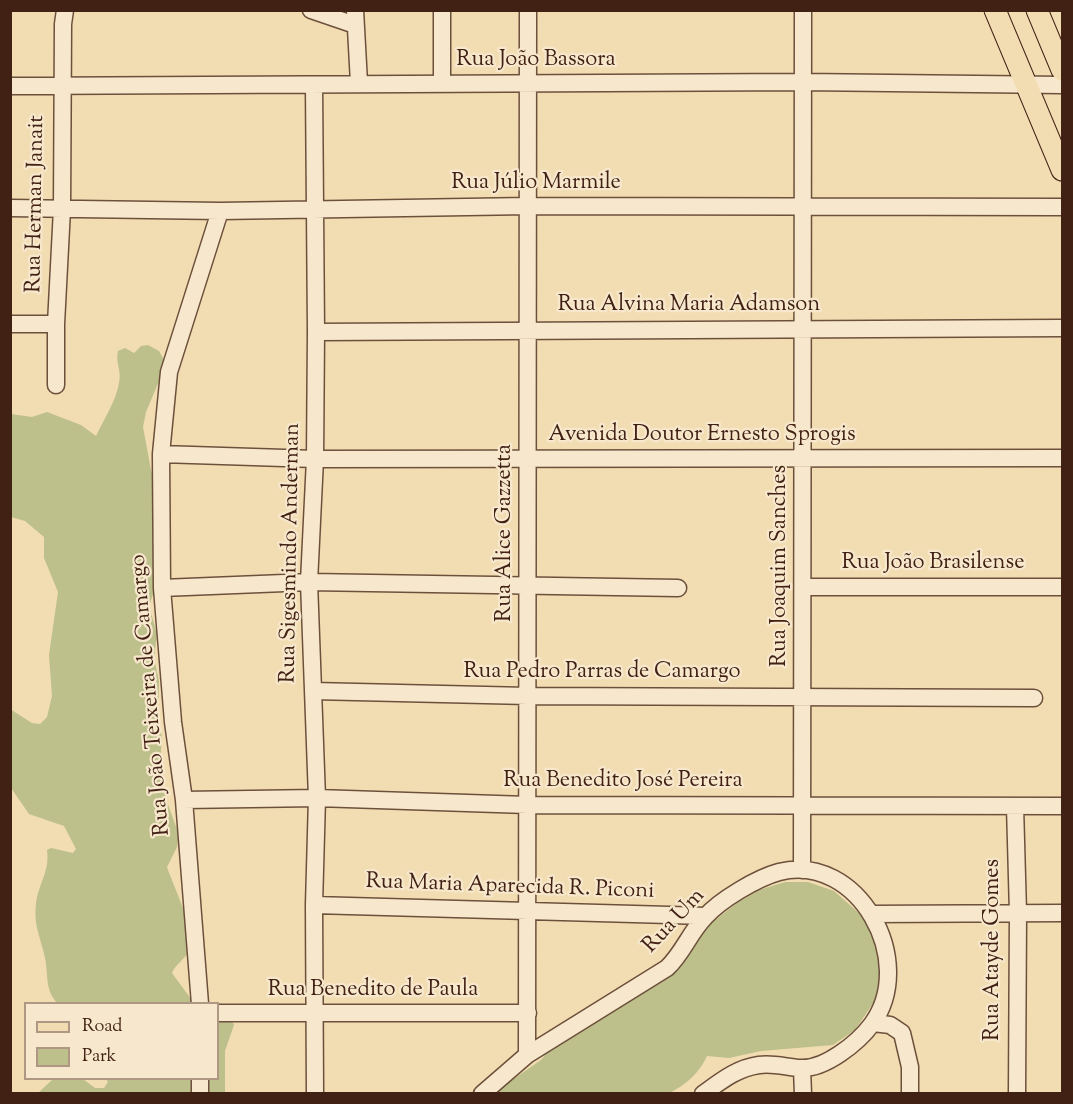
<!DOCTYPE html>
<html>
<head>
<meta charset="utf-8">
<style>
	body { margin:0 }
	#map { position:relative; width:1073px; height:1104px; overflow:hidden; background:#f2dcb2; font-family:"Sorts Mill Goudy",serif }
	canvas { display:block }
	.frame { position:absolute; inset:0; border:12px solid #412114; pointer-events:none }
	.legend { position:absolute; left:24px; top:1002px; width:195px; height:78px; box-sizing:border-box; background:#f7e8cd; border:2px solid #ae9883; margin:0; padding:8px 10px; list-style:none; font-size:18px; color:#412114 }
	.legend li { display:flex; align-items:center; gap:12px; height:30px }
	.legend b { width:30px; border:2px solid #ae9883 }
</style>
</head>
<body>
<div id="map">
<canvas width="1073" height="1104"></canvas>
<div class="frame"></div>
<ul class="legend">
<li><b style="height:8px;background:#f2dcb2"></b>Road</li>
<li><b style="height:16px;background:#bdc08a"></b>Park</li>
</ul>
</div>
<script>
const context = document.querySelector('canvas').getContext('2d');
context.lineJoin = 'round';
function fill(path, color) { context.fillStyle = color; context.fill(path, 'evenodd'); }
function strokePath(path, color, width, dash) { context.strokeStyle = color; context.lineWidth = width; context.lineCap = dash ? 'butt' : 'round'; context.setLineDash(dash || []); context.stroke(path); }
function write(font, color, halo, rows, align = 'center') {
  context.font = font + ' "Sorts Mill Goudy",serif'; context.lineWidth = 4.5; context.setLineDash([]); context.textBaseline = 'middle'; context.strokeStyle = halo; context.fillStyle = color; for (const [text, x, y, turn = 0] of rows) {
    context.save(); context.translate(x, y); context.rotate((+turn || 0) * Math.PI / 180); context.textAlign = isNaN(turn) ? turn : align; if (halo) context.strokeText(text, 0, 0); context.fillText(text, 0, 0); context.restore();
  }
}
const green = new Path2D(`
	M 148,345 L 159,351 L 164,360 L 162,374 L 146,412 L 143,427 L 151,470 L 163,510 L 163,565 L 149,606 L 157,634 L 154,658 L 159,681 L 158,719 L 162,737 L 160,764 L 166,799 L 179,835 L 177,847 L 167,867 C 174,888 196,931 189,950 C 186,959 176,963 172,973 L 194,1003 L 57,1003 C 46,990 48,980 46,964 C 43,941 33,929 36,904 C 38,884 50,872 47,850 L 51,848 L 73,853 L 76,849 L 64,826 L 29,814 L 11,788 L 10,709 L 32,723 L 40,724 L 47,717 L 52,696 L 49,655 L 58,592 L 44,558 L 44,537 L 25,521 L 11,517 L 11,414 L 32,417 L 47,412 L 81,425 L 96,436 C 104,419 116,401 119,383 C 122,371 115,363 118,351 L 125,348 L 134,353 L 141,346 Z
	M 785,882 L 808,882 L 834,891 L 877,929 L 884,943 L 876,999 L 855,1030 L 833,1045 L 761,1051 L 729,1058 L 707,1056 C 700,1072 685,1086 669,1093 L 489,1094 L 493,1086 L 515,1078 L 541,1060 L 569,1024 L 591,1016 L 737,903 L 759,890 Z
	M 231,1019 L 234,1025 L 225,1051 L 225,1093 L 37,1094 L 53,1079 L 83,1079 L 95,1088 L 104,1088 L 108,1082 L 106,1079 L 218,1078 L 218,1020 Z`);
const minor = new Path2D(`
	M 311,10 L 355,25
	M 355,10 L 359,83
	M 442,84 L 442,10
	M 10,86 L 803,82 L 1062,85
	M 314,86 L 316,332 L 315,459 L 309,582 L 317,798 L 314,905 L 315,1094
	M 10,208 L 220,211 L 528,206 L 1062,207
	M 10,324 L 56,324
	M 316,332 L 1062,328
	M 56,385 L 56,324 L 62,209 L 63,24 L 65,10
	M 161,454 L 315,459 L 1062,458
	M 804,587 L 1062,587
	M 162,588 L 309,582 L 678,588
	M 313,691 L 528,696 L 1034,698
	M 184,800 L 317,798 L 527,805 L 1062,806
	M 1015,806 L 1018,913 L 1017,1094
	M 802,870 L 803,10
	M 314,905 L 705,916
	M 871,914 L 1062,913
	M 200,1004 L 184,800 L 173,722 L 162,588 L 161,454 L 169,372 L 220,211
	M 218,1013 L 528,1013
	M 873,1023 L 890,1025 L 902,1033 L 910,1067 L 910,1094
	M 527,1055 L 528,10
	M 802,1069 L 803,1094
	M 200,1094 L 200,1078
	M 482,1094 L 527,1055 L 667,968 C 683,953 690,932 705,917 C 720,900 757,878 779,872 C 858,852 918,961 872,1024 C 858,1043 824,1070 800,1068 C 786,1067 773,1063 759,1065 C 737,1068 721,1081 703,1094`);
const major = new Path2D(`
	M 995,10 L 1062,170
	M 1037,10 L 1062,70`);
const streetNames = [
	["Rua João Bassora",536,61],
	["Rua Júlio Marmile",536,184],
	["Rua Herman Janait",37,204,-89],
	["Rua Alvina Maria Adamson",689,306],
	["Avenida Doutor Ernesto Sprogis",702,436],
	["Rua Alice Gazzetta",506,533,-90],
	["Rua Sigesmindo Anderman",292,553,-89],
	["Rua João Brasilense",933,564],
	["Rua Joaquim Sanches",781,566,-90],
	["Rua Pedro Parras de Camargo",602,673],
	["Rua João Teixeira de Camargo",152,695,-95],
	["Rua Benedito José Pereira",623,782],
	["Rua Maria Aparecida R. Piconi",510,888,2],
	["Rua Um",675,922,-47],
	["Rua Atayde Gomes",994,950,-90],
	["Rua Benedito de Paula",373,991]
];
fill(green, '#bdc08a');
strokePath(minor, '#6d503c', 19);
strokePath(major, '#412114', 23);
strokePath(minor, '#f7e8cd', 16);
strokePath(major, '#f2dcb2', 21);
write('22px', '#412114', '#f7e8cd', streetNames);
</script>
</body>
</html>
